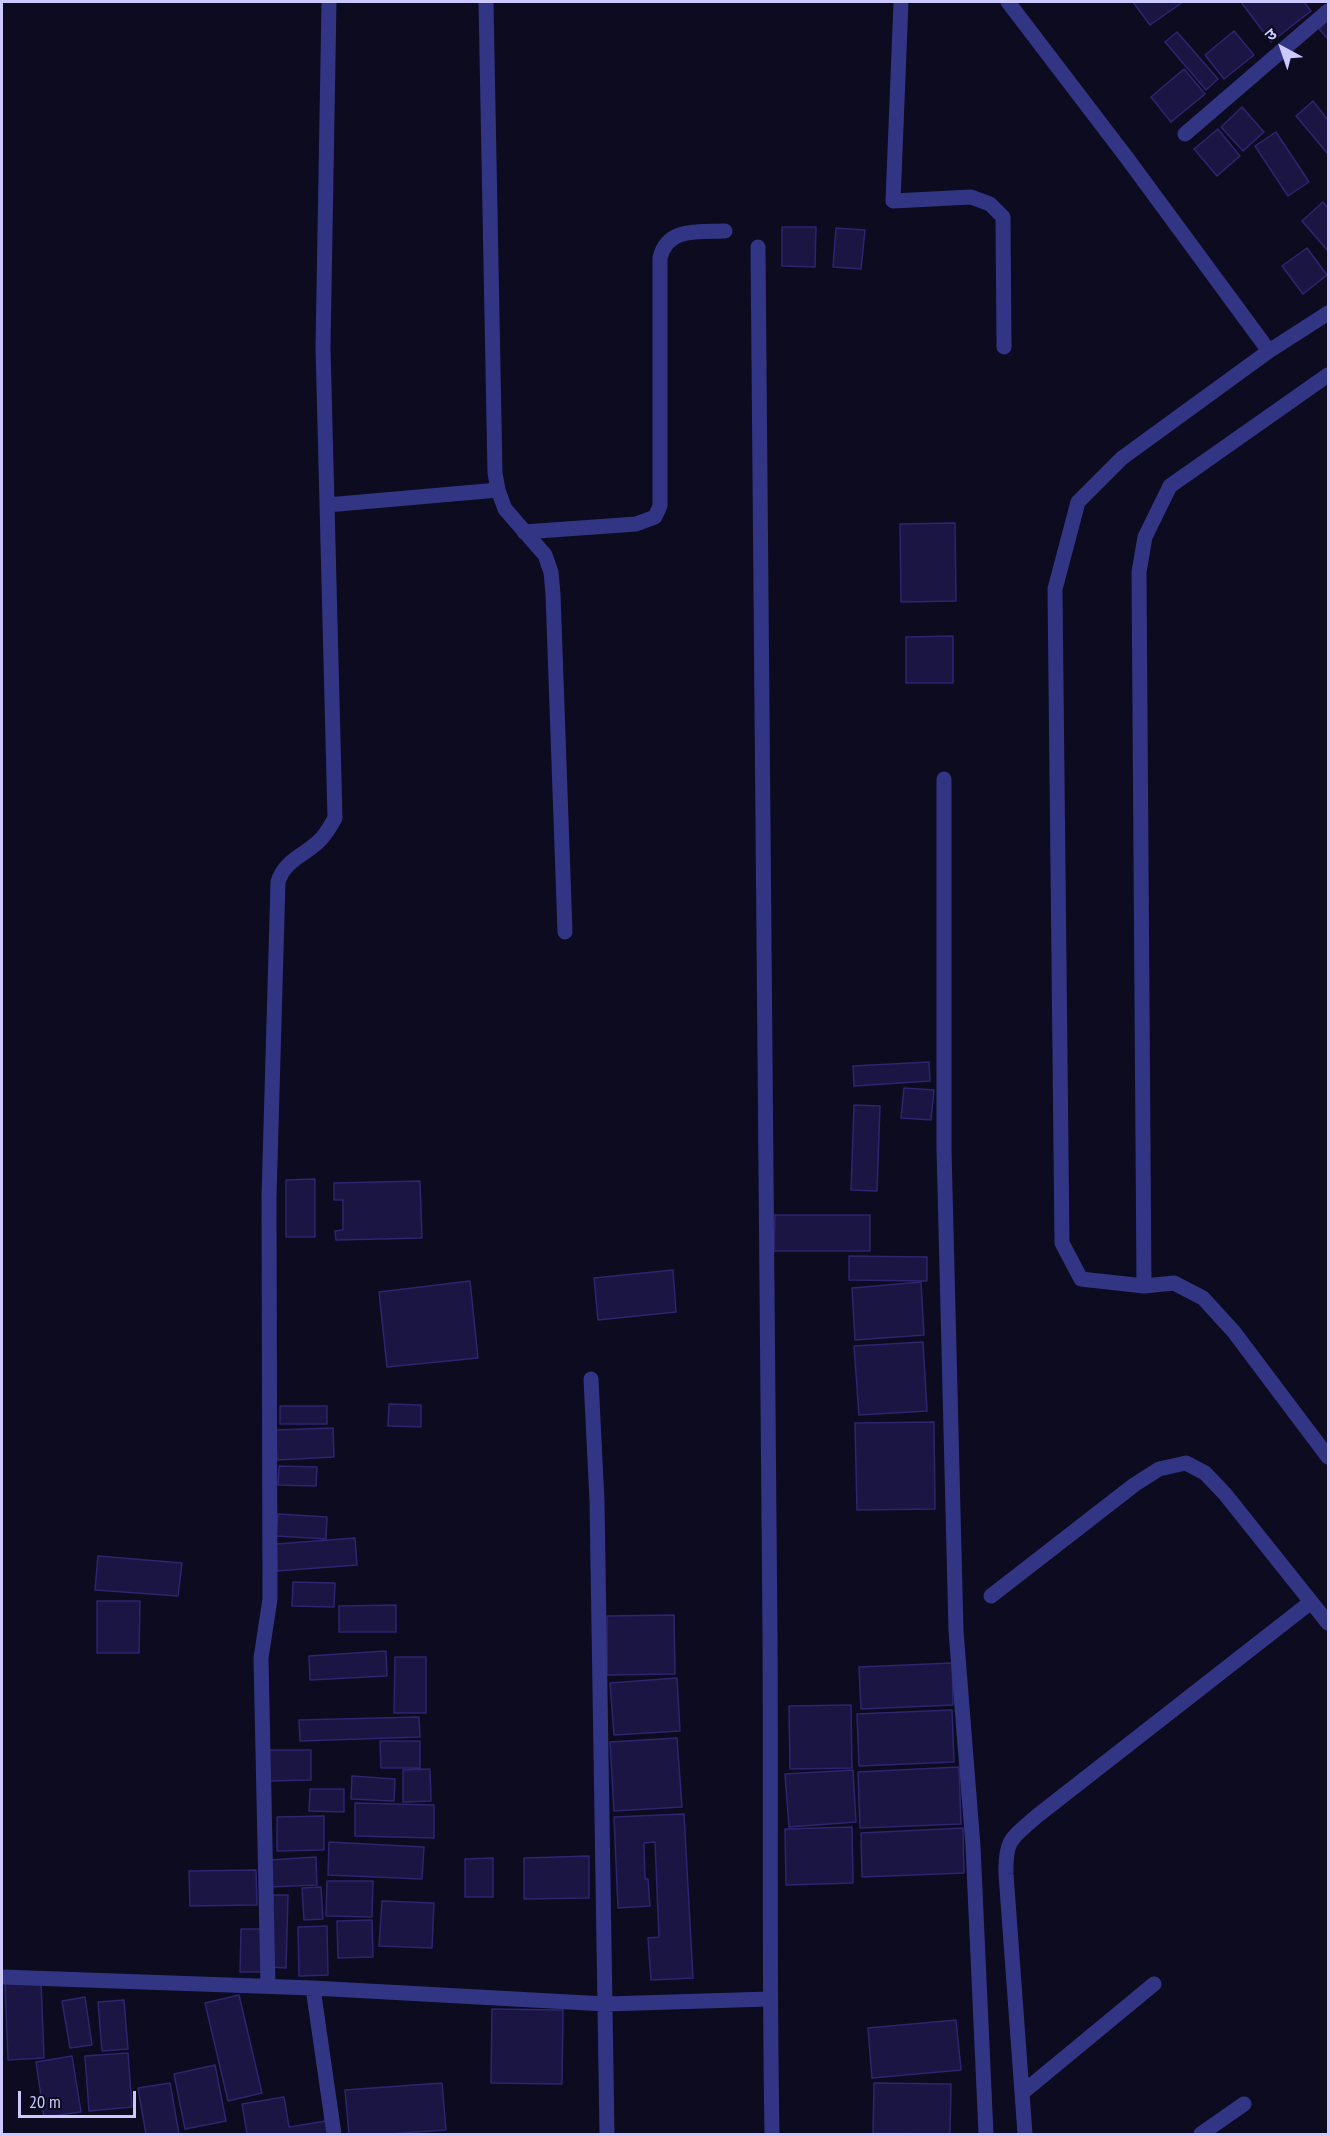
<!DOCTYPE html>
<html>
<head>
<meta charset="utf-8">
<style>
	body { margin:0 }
	#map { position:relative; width:1330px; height:2136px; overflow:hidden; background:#0c0b20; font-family:"PT Sans Narrow","Noto Sans Devanagari",sans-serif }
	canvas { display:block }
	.frame { position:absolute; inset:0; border:3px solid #cbc9ff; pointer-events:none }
	.north { position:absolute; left:1252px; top:18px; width:60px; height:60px; -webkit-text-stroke:4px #0c0b20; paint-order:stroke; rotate:320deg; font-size:16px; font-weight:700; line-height:24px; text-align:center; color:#cbc9ff }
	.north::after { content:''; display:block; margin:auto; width:21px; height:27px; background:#cbc9ff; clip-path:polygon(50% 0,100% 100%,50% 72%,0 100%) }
	.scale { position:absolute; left:18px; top:2091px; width:118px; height:27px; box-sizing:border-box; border:3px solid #cbc9ff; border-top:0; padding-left:8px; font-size:18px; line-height:21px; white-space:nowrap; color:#cbc9ff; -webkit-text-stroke:4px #0c0b20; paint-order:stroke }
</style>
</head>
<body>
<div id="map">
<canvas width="1330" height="2136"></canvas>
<div class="frame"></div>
<div class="north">उ</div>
<div class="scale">20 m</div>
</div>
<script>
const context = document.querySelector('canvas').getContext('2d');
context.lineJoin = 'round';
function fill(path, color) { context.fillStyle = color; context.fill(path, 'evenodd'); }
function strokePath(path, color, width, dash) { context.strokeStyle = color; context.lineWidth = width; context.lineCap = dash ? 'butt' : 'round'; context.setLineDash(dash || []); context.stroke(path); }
const building = new Path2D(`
	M 1133,2 L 1183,2 L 1150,25 Z
	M 1241,2 L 1304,2 L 1311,11 L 1271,42 Z
	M 1328,20 L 1328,39 L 1319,29 Z
	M 1234,31 L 1254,55 L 1224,79 L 1205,55 Z
	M 1177,32 L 1218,79 L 1206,90 L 1165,42 Z
	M 1184,69 L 1205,94 L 1171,122 L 1151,97 Z
	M 1313,101 L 1328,120 L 1328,154 L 1296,116 Z
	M 1242,107 L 1264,132 L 1243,151 L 1221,127 Z
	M 1218,129 L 1240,156 L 1217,176 L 1194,149 Z
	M 1276,132 L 1309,182 L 1288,196 L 1255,146 Z
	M 1323,202 L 1328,208 L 1328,251 L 1302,221 Z
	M 782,227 L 816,227 L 815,267 L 782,266 Z
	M 836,228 L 865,230 L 861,269 L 833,267 Z
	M 1307,248 L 1327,275 L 1303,294 L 1282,266 Z
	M 955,523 L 956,601 L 901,602 L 900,524 Z
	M 953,636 L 953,683 L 906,683 L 906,637 Z
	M 929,1062 L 930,1081 L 854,1086 L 853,1066 Z
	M 904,1088 L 934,1090 L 931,1120 L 901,1118 Z
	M 854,1105 L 880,1106 L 877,1191 L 851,1190 Z
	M 315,1179 L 315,1237 L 286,1237 L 286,1180 Z
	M 420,1181 L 422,1238 L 336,1240 L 335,1231 L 343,1230 L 343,1200 L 334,1200 L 334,1183 Z
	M 775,1215 L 870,1215 L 870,1251 L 774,1251 Z
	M 849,1256 L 927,1257 L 927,1281 L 849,1280 Z
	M 673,1270 L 676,1312 L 598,1320 L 594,1278 Z
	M 470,1281 L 478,1358 L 387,1367 L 379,1292 Z
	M 921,1282 L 924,1335 L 855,1340 L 852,1288 Z
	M 923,1342 L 927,1411 L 859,1415 L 854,1346 Z
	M 389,1404 L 421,1405 L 421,1427 L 388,1426 Z
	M 280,1406 L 327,1406 L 327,1424 L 280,1424 Z
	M 934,1422 L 935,1509 L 857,1510 L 855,1423 Z
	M 333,1428 L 334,1457 L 277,1460 L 275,1430 Z
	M 279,1466 L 317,1467 L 316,1486 L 278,1485 Z
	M 278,1514 L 327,1517 L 326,1539 L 276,1536 Z
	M 355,1538 L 357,1565 L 277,1571 L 276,1544 Z
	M 98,1556 L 182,1563 L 178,1596 L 95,1590 Z
	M 293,1582 L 335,1583 L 334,1607 L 292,1606 Z
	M 97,1601 L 140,1601 L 139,1653 L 97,1653 Z
	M 396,1605 L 396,1632 L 339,1632 L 339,1606 Z
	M 674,1615 L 675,1674 L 607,1675 L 607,1616 Z
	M 386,1651 L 387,1676 L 310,1680 L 309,1656 Z
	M 395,1657 L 426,1657 L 426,1713 L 394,1713 Z
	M 952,1663 L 953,1705 L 861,1709 L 859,1667 Z
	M 677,1678 L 680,1731 L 614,1735 L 610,1683 Z
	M 851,1705 L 852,1768 L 790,1769 L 789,1706 Z
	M 952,1710 L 954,1762 L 859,1766 L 857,1714 Z
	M 419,1717 L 420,1737 L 300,1741 L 299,1720 Z
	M 677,1738 L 682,1807 L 614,1811 L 610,1742 Z
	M 380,1741 L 420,1741 L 420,1768 L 381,1768 Z
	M 268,1750 L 311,1750 L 311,1780 L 269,1781 Z
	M 959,1767 L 961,1824 L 860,1828 L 858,1772 Z
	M 430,1769 L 431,1801 L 403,1802 L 403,1770 Z
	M 853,1770 L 856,1822 L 789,1827 L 785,1774 Z
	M 352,1776 L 395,1779 L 394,1801 L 351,1799 Z
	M 310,1789 L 344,1789 L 344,1812 L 309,1811 Z
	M 355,1803 L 434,1805 L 434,1838 L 355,1836 Z
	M 684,1814 L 693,1978 L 651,1980 L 648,1938 L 659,1937 L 655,1842 L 644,1843 L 645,1879 L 648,1879 L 650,1906 L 618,1908 L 614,1817 Z
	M 324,1816 L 324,1850 L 277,1851 L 277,1817 Z
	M 852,1827 L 853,1883 L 786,1885 L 785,1829 Z
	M 963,1828 L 964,1873 L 862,1877 L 861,1833 Z
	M 329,1842 L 424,1847 L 422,1879 L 328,1875 Z
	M 589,1856 L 589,1898 L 524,1899 L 524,1858 Z
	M 316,1857 L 317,1885 L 270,1887 L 269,1860 Z
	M 493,1858 L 493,1897 L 465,1897 L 465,1859 Z
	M 256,1870 L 257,1905 L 190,1906 L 189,1871 Z
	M 327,1881 L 373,1881 L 372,1917 L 326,1916 Z
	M 321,1887 L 323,1919 L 304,1920 L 302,1888 Z
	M 273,1895 L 288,1895 L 286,1968 L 270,1967 Z
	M 382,1901 L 434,1903 L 432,1948 L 379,1946 Z
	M 372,1920 L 373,1957 L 338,1958 L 337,1921 Z
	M 327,1926 L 328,1975 L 299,1976 L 298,1927 Z
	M 241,1929 L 262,1929 L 261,1972 L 240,1972 Z
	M 41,1981 L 44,2058 L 8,2060 L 5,1983 Z
	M 239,1995 L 262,2093 L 228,2101 L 205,2003 Z
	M 85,1997 L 92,2045 L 70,2048 L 62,2001 Z
	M 124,2000 L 128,2049 L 102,2051 L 98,2002 Z
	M 492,2009 L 563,2010 L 562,2084 L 491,2083 Z
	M 956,2020 L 961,2070 L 872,2078 L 868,2028 Z
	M 128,2053 L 132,2107 L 89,2111 L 85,2056 Z
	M 72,2056 L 81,2112 L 44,2117 L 36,2062 Z
	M 215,2065 L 226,2121 L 185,2129 L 174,2074 Z
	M 170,2083 L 179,2134 L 146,2134 L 138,2088 Z
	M 442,2083 L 446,2130 L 387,2134 L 349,2134 L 345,2090 Z
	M 874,2083 L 951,2084 L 950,2134 L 873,2133 Z
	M 284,2097 L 289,2127 L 326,2121 L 328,2134 L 247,2134 L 242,2104 Z`);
const minor = new Path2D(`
	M 486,2 L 495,473 L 498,490 L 505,509 L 545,555 L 551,572 L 553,594 L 565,932
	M 901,2 L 893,201 L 971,197 L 990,204 L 1003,217 L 1004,347
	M 1008,2 L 1127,158 L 1269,351
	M 1185,134 L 1328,11
	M 758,247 C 764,708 767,1170 770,1632 C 771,1799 769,1967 772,2134
	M 1328,313 L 1269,351 L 1122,458 L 1078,502 L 1055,589 L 1062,1243 L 1081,1279 L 1144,1286 L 1174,1283 L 1203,1298 L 1234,1332 L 1328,1457
	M 327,505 L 498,490
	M 524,532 L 636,524 L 655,517 L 660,506 L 660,258 C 667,227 699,232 725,231
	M 944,779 L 944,1149 L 956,1631 L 973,1846 L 986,2134
	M 1144,1286 L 1139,572 L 1145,537 L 1170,486 L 1328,375
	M 591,1379 L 597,1501 L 607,2134
	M 991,1596 L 1134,1485 L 1159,1469 L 1186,1463 L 1205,1473 L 1225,1494 L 1328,1623
	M 2,1977 L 313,1988 L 606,2004 L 769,1999
	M 268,1986 L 261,1658 L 270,1599 L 269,1197 L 278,882 C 284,861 303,856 318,842 C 326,835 330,827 335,818 L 323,347 L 329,2
	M 313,1988 L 334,2134
	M 1022,2093 L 1154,1984
	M 1025,2134 L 1006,1874 C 1005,1839 1012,1838 1037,1816 L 1311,1602
	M 1201,2134 L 1244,2104`);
fill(building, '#1a1542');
strokePath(building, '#2d2570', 1.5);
strokePath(minor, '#313583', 15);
</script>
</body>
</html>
